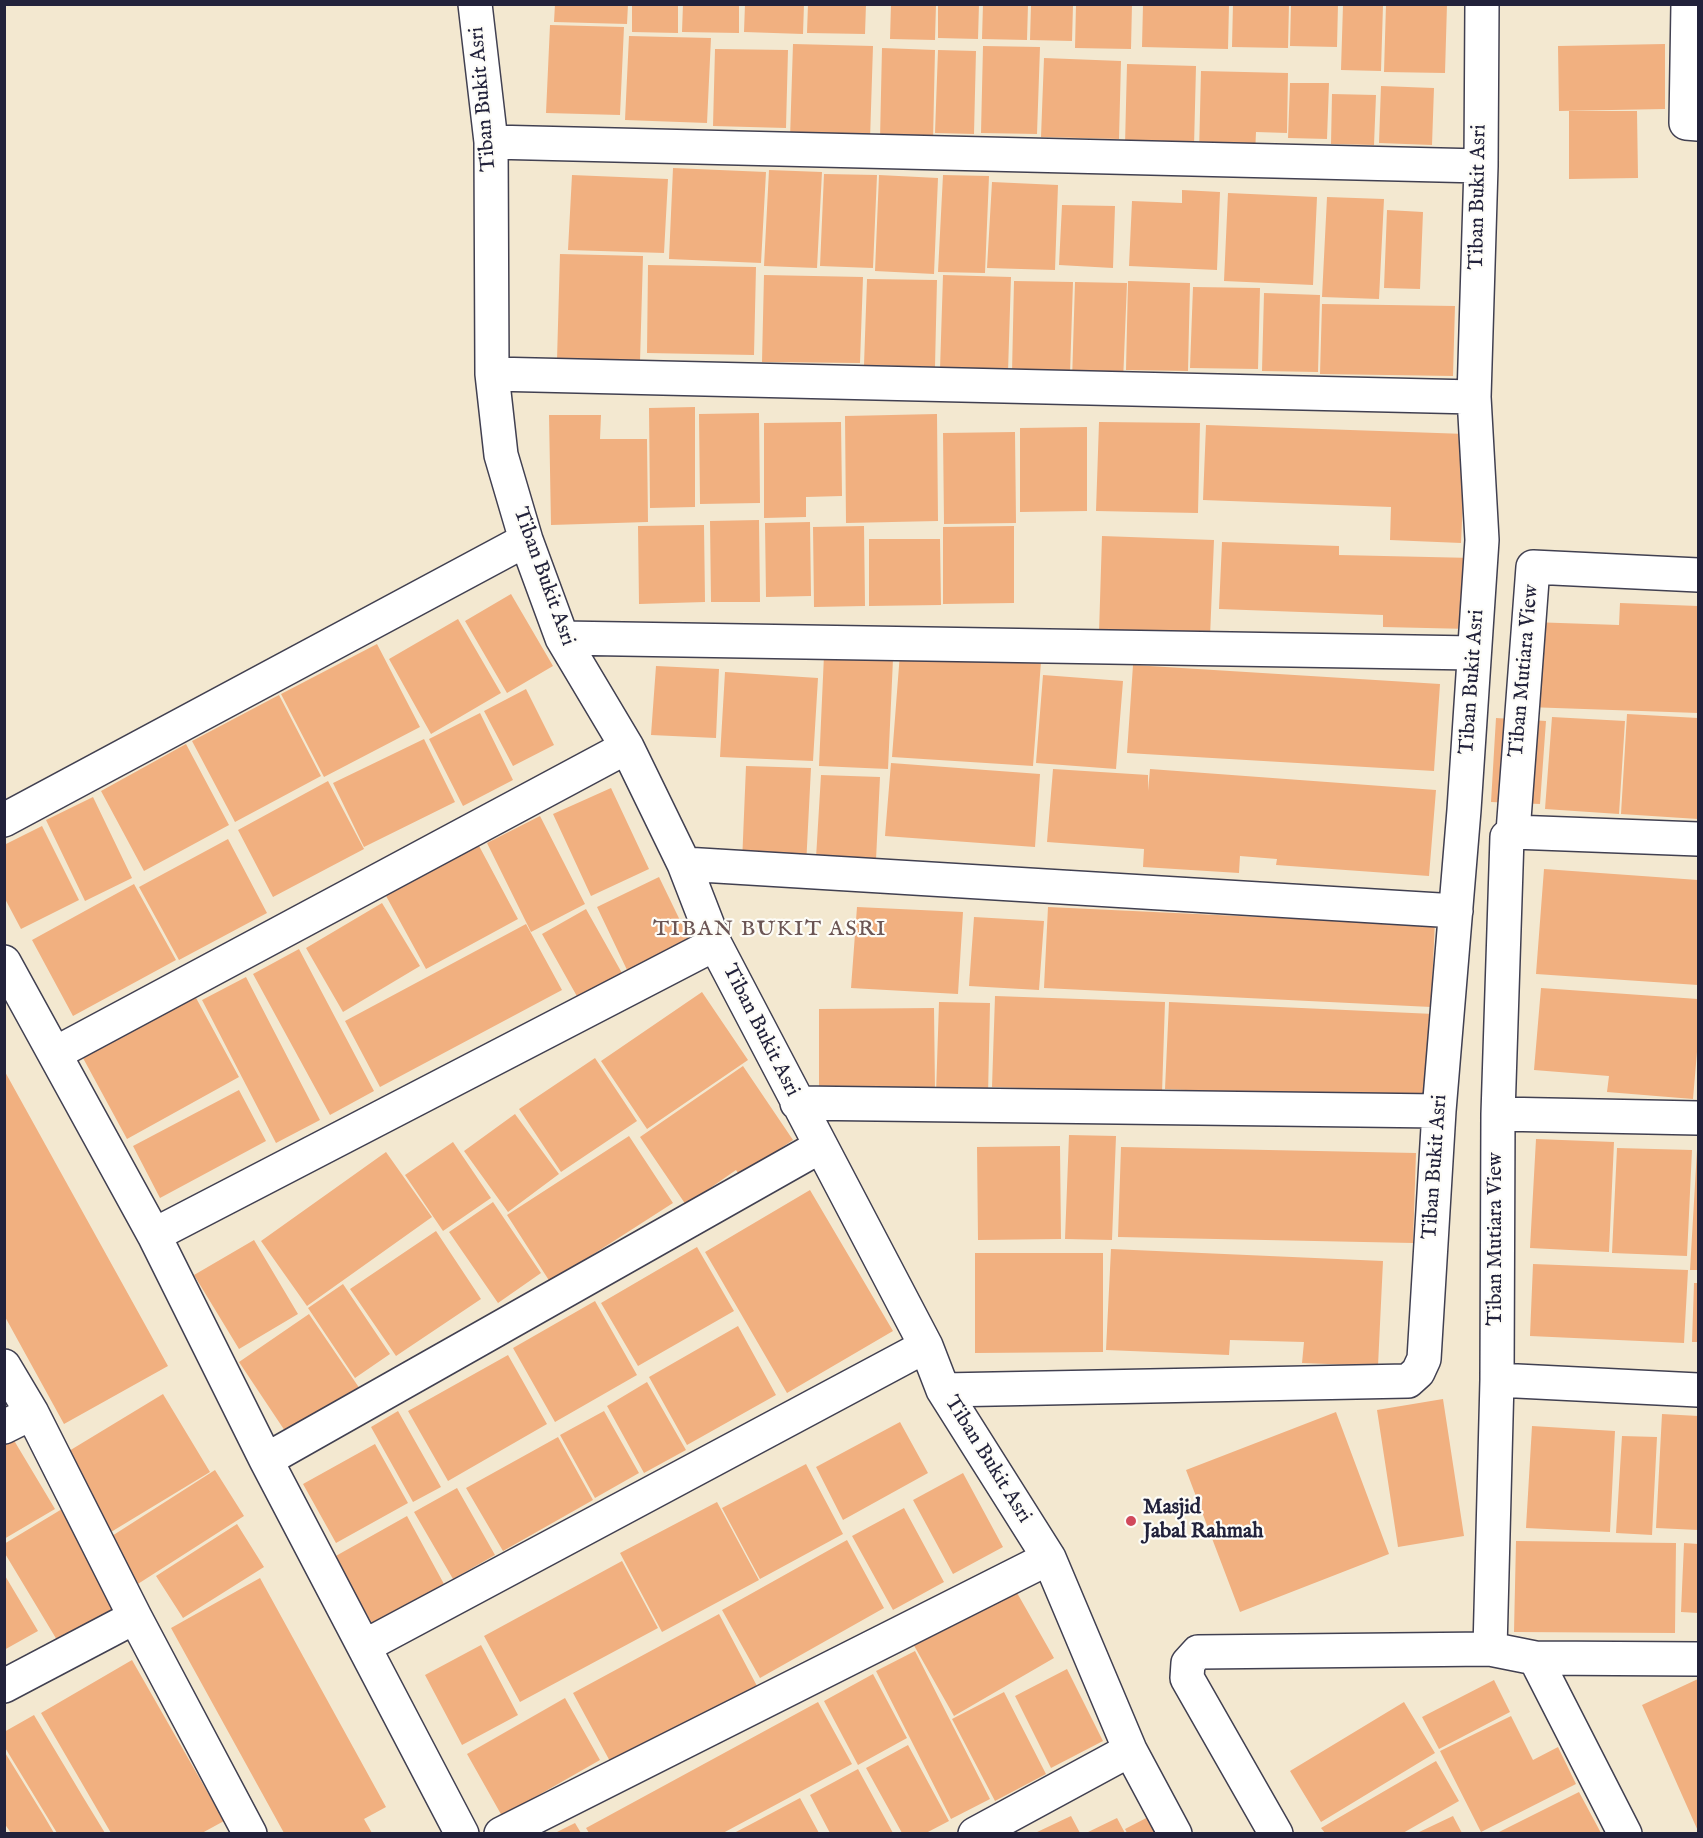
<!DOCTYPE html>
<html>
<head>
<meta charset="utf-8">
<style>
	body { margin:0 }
	#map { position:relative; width:1703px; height:1838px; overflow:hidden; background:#f3e8d0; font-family:"IM FELL English",serif }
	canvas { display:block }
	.frame { position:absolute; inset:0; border:6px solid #22223b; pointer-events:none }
</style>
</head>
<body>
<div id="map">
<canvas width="1703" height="1838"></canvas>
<div class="frame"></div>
</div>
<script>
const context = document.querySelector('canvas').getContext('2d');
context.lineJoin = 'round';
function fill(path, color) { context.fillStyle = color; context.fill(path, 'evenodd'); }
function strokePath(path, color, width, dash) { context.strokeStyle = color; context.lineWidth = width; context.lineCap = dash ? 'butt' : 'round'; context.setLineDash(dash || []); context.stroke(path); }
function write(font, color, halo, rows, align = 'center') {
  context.font = font + ' "IM FELL English",serif'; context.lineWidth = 4.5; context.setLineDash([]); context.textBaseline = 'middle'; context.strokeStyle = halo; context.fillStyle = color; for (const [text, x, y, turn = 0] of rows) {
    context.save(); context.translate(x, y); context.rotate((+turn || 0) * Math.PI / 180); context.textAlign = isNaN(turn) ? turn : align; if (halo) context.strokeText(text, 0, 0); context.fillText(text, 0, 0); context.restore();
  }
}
const building = new Path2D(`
	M 555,4 L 628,4 L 627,24 L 554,22 Z
	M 632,4 L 678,4 L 678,33 L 632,32 Z
	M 683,4 L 739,4 L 739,33 L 682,32 Z
	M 745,4 L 804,4 L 803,34 L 744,32 Z
	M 808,4 L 866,4 L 865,34 L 807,33 Z
	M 891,4 L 936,4 L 935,40 L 890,39 Z
	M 938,4 L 979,4 L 978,39 L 938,38 Z
	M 983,4 L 1028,4 L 1027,40 L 982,39 Z
	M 1076,4 L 1132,4 L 1131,49 L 1075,48 Z
	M 1233,4 L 1289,4 L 1288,48 L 1232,47 Z
	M 1291,4 L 1338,4 L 1337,47 L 1290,46 Z
	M 1386,4 L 1447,4 L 1445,73 L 1384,72 Z
	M 1031,5 L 1073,5 L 1072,41 L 1030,40 Z
	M 1143,5 L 1229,5 L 1228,49 L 1142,47 Z
	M 1343,5 L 1383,5 L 1381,71 L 1341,70 Z
	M 550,25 L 624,27 L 620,115 L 546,113 Z
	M 629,36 L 711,38 L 707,123 L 625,120 Z
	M 793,44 L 873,46 L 870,140 L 790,138 Z
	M 1665,44 L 1665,109 L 1559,111 L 1558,46 Z
	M 983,46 L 1040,47 L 1037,134 L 981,133 Z
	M 882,48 L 935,50 L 933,141 L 880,139 Z
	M 715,49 L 788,50 L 786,128 L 713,126 Z
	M 938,50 L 976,51 L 974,134 L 935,133 Z
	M 1044,58 L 1121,61 L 1119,139 L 1041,137 Z
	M 1127,64 L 1196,66 L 1194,147 L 1125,145 Z
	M 1201,71 L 1288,73 L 1287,133 L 1256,132 L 1255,155 L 1199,154 Z
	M 1290,83 L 1329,83 L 1327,139 L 1288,138 Z
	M 1381,86 L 1434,88 L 1432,145 L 1379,143 Z
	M 1332,94 L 1376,95 L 1374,145 L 1331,144 Z
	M 1569,111 L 1637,111 L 1638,178 L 1569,179 Z
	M 673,168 L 766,172 L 761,263 L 669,259 Z
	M 769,170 L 822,172 L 817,268 L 764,266 Z
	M 824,174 L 877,175 L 873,268 L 820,266 Z
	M 572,175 L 668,179 L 664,253 L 568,250 Z
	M 879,175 L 938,178 L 934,274 L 875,271 Z
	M 943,175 L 989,176 L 985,273 L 938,272 Z
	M 992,182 L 1058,185 L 1055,270 L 987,268 Z
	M 1182,190 L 1220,192 L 1217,270 L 1129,266 L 1132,201 L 1182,203 Z
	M 1228,193 L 1317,197 L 1313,285 L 1224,281 Z
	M 1327,197 L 1384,199 L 1379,299 L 1322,297 Z
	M 1062,205 L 1115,206 L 1113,268 L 1059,265 Z
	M 1387,210 L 1423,212 L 1420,289 L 1384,288 Z
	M 560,254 L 643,256 L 640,362 L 557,360 Z
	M 648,265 L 756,267 L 754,355 L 647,353 Z
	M 764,275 L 863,277 L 860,363 L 762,362 Z
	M 943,275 L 1011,277 L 1008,372 L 940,370 Z
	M 867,279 L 937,280 L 935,367 L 864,365 Z
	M 1014,281 L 1073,282 L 1070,374 L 1012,373 Z
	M 1128,281 L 1190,283 L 1188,371 L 1126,370 Z
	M 1075,282 L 1127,283 L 1123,382 L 1072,381 Z
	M 1193,287 L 1260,288 L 1258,369 L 1190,368 Z
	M 1264,293 L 1320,295 L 1318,372 L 1262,371 Z
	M 1322,304 L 1455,306 L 1453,376 L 1320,374 Z
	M 695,407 L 695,507 L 650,508 L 649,408 Z
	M 759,413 L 760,503 L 700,504 L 699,414 Z
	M 937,414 L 938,521 L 846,523 L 845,416 Z
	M 549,415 L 601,415 L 600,439 L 647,439 L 648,522 L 551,525 Z
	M 841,422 L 842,496 L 806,497 L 806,517 L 764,518 L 764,423 Z
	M 1099,422 L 1200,423 L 1198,513 L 1096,511 Z
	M 1206,425 L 1466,434 L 1461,543 L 1390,540 L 1391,507 L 1203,500 Z
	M 1087,427 L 1087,511 L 1020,512 L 1020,428 Z
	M 1015,432 L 1016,523 L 944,524 L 943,433 Z
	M 759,520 L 760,602 L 711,602 L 710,521 Z
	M 810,522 L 811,596 L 766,597 L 765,523 Z
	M 704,525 L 705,602 L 639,604 L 638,526 Z
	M 864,526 L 865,606 L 814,607 L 813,527 Z
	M 1014,526 L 1014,603 L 943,604 L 943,527 Z
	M 1102,536 L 1214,540 L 1210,637 L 1099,633 Z
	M 869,539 L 940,539 L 941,605 L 869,606 Z
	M 1222,542 L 1339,546 L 1339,555 L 1474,558 L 1470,629 L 1383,627 L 1383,615 L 1219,609 Z
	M 511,594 L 553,666 L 507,693 L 465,621 Z
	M 1620,603 L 1698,606 L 1698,713 L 1527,707 L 1531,622 L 1619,625 Z
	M 458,619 L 501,693 L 431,734 L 389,659 Z
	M 377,644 L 420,727 L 324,777 L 281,694 Z
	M 900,653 L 1041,662 L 1033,766 L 892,757 Z
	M 824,655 L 893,659 L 888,769 L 819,766 Z
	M 1133,665 L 1440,684 L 1434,771 L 1127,753 Z
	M 656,666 L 719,669 L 716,738 L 651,735 Z
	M 725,672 L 818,678 L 813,761 L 720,757 Z
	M 1043,675 L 1123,681 L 1116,769 L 1036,763 Z
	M 526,689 L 554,745 L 513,766 L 484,711 Z
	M 279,695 L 321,776 L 235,822 L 192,741 Z
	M 480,713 L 513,780 L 463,806 L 429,739 Z
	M 1627,714 L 1698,718 L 1698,819 L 1621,814 Z
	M 1552,717 L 1625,721 L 1619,814 L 1545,809 Z
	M 1496,718 L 1546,721 L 1540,804 L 1491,802 Z
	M 424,739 L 455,802 L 364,847 L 333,783 Z
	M 186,744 L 229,825 L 144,871 L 101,791 Z
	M 891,763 L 1040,774 L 1035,847 L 885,836 Z
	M 746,766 L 811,768 L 806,866 L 742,863 Z
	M 1053,769 L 1148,775 L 1148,791 L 1150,769 L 1436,790 L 1429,876 L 1276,865 L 1277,859 L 1240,856 L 1239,873 L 1143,867 L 1144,849 L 1047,842 Z
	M 821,775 L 880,777 L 876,860 L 816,858 Z
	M 328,781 L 364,849 L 273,897 L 238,830 Z
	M 611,788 L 649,869 L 591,896 L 553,814 Z
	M 93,797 L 132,878 L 85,901 L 46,820 Z
	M 540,816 L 585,904 L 531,932 L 487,843 Z
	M 42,826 L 79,900 L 21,929 L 4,897 L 4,845 Z
	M 228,839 L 267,913 L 179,960 L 139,887 Z
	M 478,844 L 518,919 L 426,969 L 385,894 Z
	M 1544,869 L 1698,880 L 1698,985 L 1536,974 Z
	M 659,877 L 690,941 L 628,972 L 597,907 Z
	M 134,884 L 176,960 L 73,1016 L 32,940 Z
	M 382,903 L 420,966 L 343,1012 L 306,948 Z
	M 857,907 L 963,912 L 958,994 L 851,988 Z
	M 1048,907 L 1323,920 L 1323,915 L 1435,921 L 1431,1007 L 1044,988 Z
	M 586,909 L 627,982 L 583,1007 L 542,934 Z
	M 974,917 L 1044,921 L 1039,990 L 969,986 Z
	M 526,924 L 562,990 L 380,1087 L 345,1021 Z
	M 299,949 L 374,1091 L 330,1115 L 253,974 Z
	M 246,977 L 320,1120 L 276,1143 L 202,1000 Z
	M 1541,988 L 1698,999 L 1698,1040 L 1693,1099 L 1607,1092 L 1609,1076 L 1534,1070 Z
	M 702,992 L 748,1060 L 647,1129 L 601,1061 Z
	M 195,996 L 239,1077 L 127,1139 L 83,1058 Z
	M 995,996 L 1165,1002 L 1162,1093 L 992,1087 Z
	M 939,1002 L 990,1003 L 988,1096 L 936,1094 Z
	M 1169,1002 L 1434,1014 L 1430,1102 L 1165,1089 Z
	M 934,1008 L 935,1091 L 819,1093 L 819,1009 Z
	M 595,1058 L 637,1121 L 561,1172 L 519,1109 Z
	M 743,1066 L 793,1140 L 740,1176 L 736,1170 L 686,1205 L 640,1137 Z
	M 4,1070 L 168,1366 L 64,1424 L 4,1315 Z
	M 239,1090 L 266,1141 L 160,1198 L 133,1146 Z
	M 515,1114 L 559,1174 L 508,1212 L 464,1151 Z
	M 1069,1135 L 1116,1136 L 1112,1240 L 1065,1239 Z
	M 629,1136 L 673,1203 L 550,1282 L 507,1215 Z
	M 1536,1139 L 1614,1142 L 1609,1252 L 1530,1248 Z
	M 453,1142 L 491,1198 L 443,1231 L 405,1175 Z
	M 1060,1146 L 1061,1239 L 978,1240 L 977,1147 Z
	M 1121,1147 L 1416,1153 L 1413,1243 L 1118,1237 Z
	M 1617,1148 L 1692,1150 L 1687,1256 L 1612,1253 Z
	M 1697,1150 L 1698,1150 L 1698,1270 L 1690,1270 Z
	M 386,1152 L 432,1217 L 307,1306 L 261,1241 Z
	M 810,1190 L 893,1331 L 787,1393 L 705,1252 Z
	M 493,1202 L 541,1273 L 498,1303 L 449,1232 Z
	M 436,1231 L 481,1299 L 396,1356 L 350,1289 Z
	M 254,1240 L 298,1314 L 239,1349 L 194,1275 Z
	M 697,1247 L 734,1311 L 638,1366 L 601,1303 Z
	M 1111,1249 L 1383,1261 L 1378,1366 L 1302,1363 L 1304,1342 L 1230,1340 L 1229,1355 L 1106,1350 Z
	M 975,1253 L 1103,1253 L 1103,1352 L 975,1353 Z
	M 1533,1264 L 1688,1270 L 1684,1343 L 1530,1336 Z
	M 1694,1283 L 1698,1283 L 1698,1342 L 1692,1342 Z
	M 343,1284 L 390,1354 L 355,1378 L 308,1308 Z
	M 595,1301 L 637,1375 L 555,1422 L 513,1348 Z
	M 309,1314 L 360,1389 L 289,1437 L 239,1362 Z
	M 738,1326 L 776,1395 L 687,1445 L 649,1377 Z
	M 508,1355 L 547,1424 L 448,1481 L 408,1411 Z
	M 647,1382 L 686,1450 L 644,1473 L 607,1406 Z
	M 163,1394 L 210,1472 L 111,1532 L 64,1454 Z
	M 1443,1399 L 1464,1536 L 1398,1547 L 1377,1410 Z
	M 398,1411 L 441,1487 L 413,1502 L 371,1427 Z
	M 604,1411 L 639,1473 L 595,1498 L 560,1435 Z
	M 1336,1412 L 1389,1554 L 1240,1612 L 1186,1470 Z
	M 1662,1414 L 1698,1416 L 1698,1530 L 1656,1528 Z
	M 900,1422 L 928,1473 L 843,1520 L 816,1467 Z
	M 1532,1426 L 1615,1431 L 1610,1532 L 1526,1528 Z
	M 9,1432 L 55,1509 L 4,1539 L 4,1435 Z
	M 1622,1436 L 1657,1437 L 1652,1535 L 1616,1533 Z
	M 558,1437 L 593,1500 L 503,1551 L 466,1488 Z
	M 375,1444 L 408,1503 L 336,1543 L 303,1484 Z
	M 806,1464 L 843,1534 L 760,1579 L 722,1508 Z
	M 215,1470 L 244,1516 L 130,1589 L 101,1543 Z
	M 963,1473 L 1003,1547 L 953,1574 L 913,1500 Z
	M 457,1488 L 495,1555 L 453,1579 L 414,1512 Z
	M 717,1502 L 759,1580 L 662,1632 L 620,1553 Z
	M 904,1508 L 944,1582 L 893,1610 L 852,1536 Z
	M 62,1509 L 121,1608 L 60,1645 L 4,1552 L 4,1544 Z
	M 407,1516 L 444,1584 L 373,1625 L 334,1557 Z
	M 237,1524 L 264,1567 L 183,1618 L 156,1576 Z
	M 847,1540 L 884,1608 L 760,1678 L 722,1610 Z
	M 1516,1541 L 1676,1543 L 1675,1633 L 1514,1632 Z
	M 1684,1543 L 1698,1544 L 1698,1613 L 1681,1612 Z
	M 622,1561 L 658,1628 L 520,1702 L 484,1636 Z
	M 4,1574 L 38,1631 L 4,1650 Z
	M 260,1578 L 386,1807 L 364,1819 L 372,1833 L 284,1833 L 171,1628 Z
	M 1012,1584 L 1054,1658 L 954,1716 L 912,1642 Z
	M 719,1614 L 757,1686 L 612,1765 L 573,1693 Z
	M 481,1645 L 518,1715 L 462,1745 L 425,1675 Z
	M 915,1651 L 990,1799 L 951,1819 L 876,1671 Z
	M 132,1660 L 224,1821 L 202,1833 L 111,1833 L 41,1713 Z
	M 1067,1669 L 1103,1741 L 1051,1768 L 1015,1696 Z
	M 873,1674 L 907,1738 L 858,1765 L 824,1701 Z
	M 1698,1679 L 1698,1831 L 1642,1705 Z
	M 1494,1680 L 1510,1712 L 1439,1749 L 1422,1717 Z
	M 1004,1692 L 1046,1774 L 995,1801 L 952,1719 Z
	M 565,1698 L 600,1760 L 502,1816 L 467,1754 Z
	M 818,1702 L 852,1764 L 723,1833 L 589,1833 L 586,1828 Z
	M 1404,1702 L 1435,1753 L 1321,1822 L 1290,1771 Z
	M 34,1715 L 83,1797 L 105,1833 L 57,1833 L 4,1746 L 4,1732 Z
	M 1511,1716 L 1533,1760 L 1558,1747 L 1576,1784 L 1481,1832 L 1440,1751 Z
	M 908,1745 L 949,1821 L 926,1833 L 902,1833 L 866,1768 Z
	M 4,1751 L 44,1816 L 54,1833 L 11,1833 L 4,1823 Z
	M 1436,1761 L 1459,1801 L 1403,1833 L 1325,1833 L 1321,1828 Z
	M 858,1769 L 893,1833 L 830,1833 L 810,1795 Z
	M 1579,1792 L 1601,1833 L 1497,1833 Z
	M 800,1798 L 819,1833 L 734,1833 L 755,1822 Z
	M 1154,1814 L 1164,1833 L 1127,1833 L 1125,1829 Z
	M 1071,1816 L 1080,1833 L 1035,1833 Z
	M 1453,1816 L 1462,1833 L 1417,1833 Z
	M 1117,1818 L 1125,1833 L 1086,1833 Z
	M 575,1823 L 581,1833 L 555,1833 Z`);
const street = new Path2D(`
	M 475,4 L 491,142 L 492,374 L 501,455 L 526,540 L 562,638 L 627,747 L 684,864 L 715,944 L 926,1346 L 943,1390 L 1049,1558 L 1130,1750 L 1175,1834
	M 1688,4 L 1686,123 L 1698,124
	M 491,142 L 1481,166
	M 492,374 L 1474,397
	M 562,638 L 1474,653
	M 4,820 L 526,540
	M 1513,832 L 1533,567 L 1698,575
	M 684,864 L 1456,911
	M 4,962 L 154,1235 L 266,1460 L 462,1834
	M 56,1053 L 627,747
	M 797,1103 L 1439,1111
	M 1498,1114 L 1698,1118
	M 154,1235 L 715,944
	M 4,1366 L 32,1413 L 135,1617 L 250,1834
	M 1497,1380 L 1698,1390
	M 943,1390 L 1408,1381 L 1418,1372 L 1424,1359 L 1439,1111 L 1464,810 L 1482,540 L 1474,397 L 1481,166 L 1482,4
	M 4,1427 L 32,1413
	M 266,1460 L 821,1146
	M 365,1646 L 926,1346
	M 1490,1649 L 1497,1380 L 1498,1114 L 1507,837 L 1513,832 L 1698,839
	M 1535,1658 L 1625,1834
	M 4,1686 L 135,1617
	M 501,1834 L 1049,1558
	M 975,1834 L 1130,1750
	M 1276,1834 L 1187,1678 L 1188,1663 L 1198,1652 L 1490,1649 L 1535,1658 L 1698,1659`);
const markers = [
	[1131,1521,6,"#d1495b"]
];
const streetNames = [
	["Tiban Bukit Asri",484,99,-95],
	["Tiban Bukit Asri",1479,197,-89],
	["Tiban Bukit Asri",543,577,70],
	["Tiban Mutiara View",1525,671,-85],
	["Tiban Bukit Asri",1473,682,-86],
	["Tiban Bukit Asri",760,1031,63],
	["Tiban Bukit Asri",1436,1167,-86],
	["Tiban Mutiara View",1497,1239,-90],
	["Tiban Bukit Asri",987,1460,58]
];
const poiNames = [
	["Masjid",1143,1509],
	["Jabal Rahmah",1143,1533]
];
const neighbourhoodNames = [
	["TIBAN BUKIT ASRI",770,930]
];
fill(building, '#f1b080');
strokePath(street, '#414051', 36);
strokePath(street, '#fff', 33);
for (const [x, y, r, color] of markers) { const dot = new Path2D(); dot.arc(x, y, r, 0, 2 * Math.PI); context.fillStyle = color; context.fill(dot); strokePath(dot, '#fdfcf7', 2); }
write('21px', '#22223b', '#fdfcf7', streetNames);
write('bold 21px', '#22223b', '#fdfcf7', poiNames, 'left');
context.letterSpacing = '1.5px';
write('22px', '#6a5453', '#fdfcf7', neighbourhoodNames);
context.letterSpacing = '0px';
</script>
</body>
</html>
